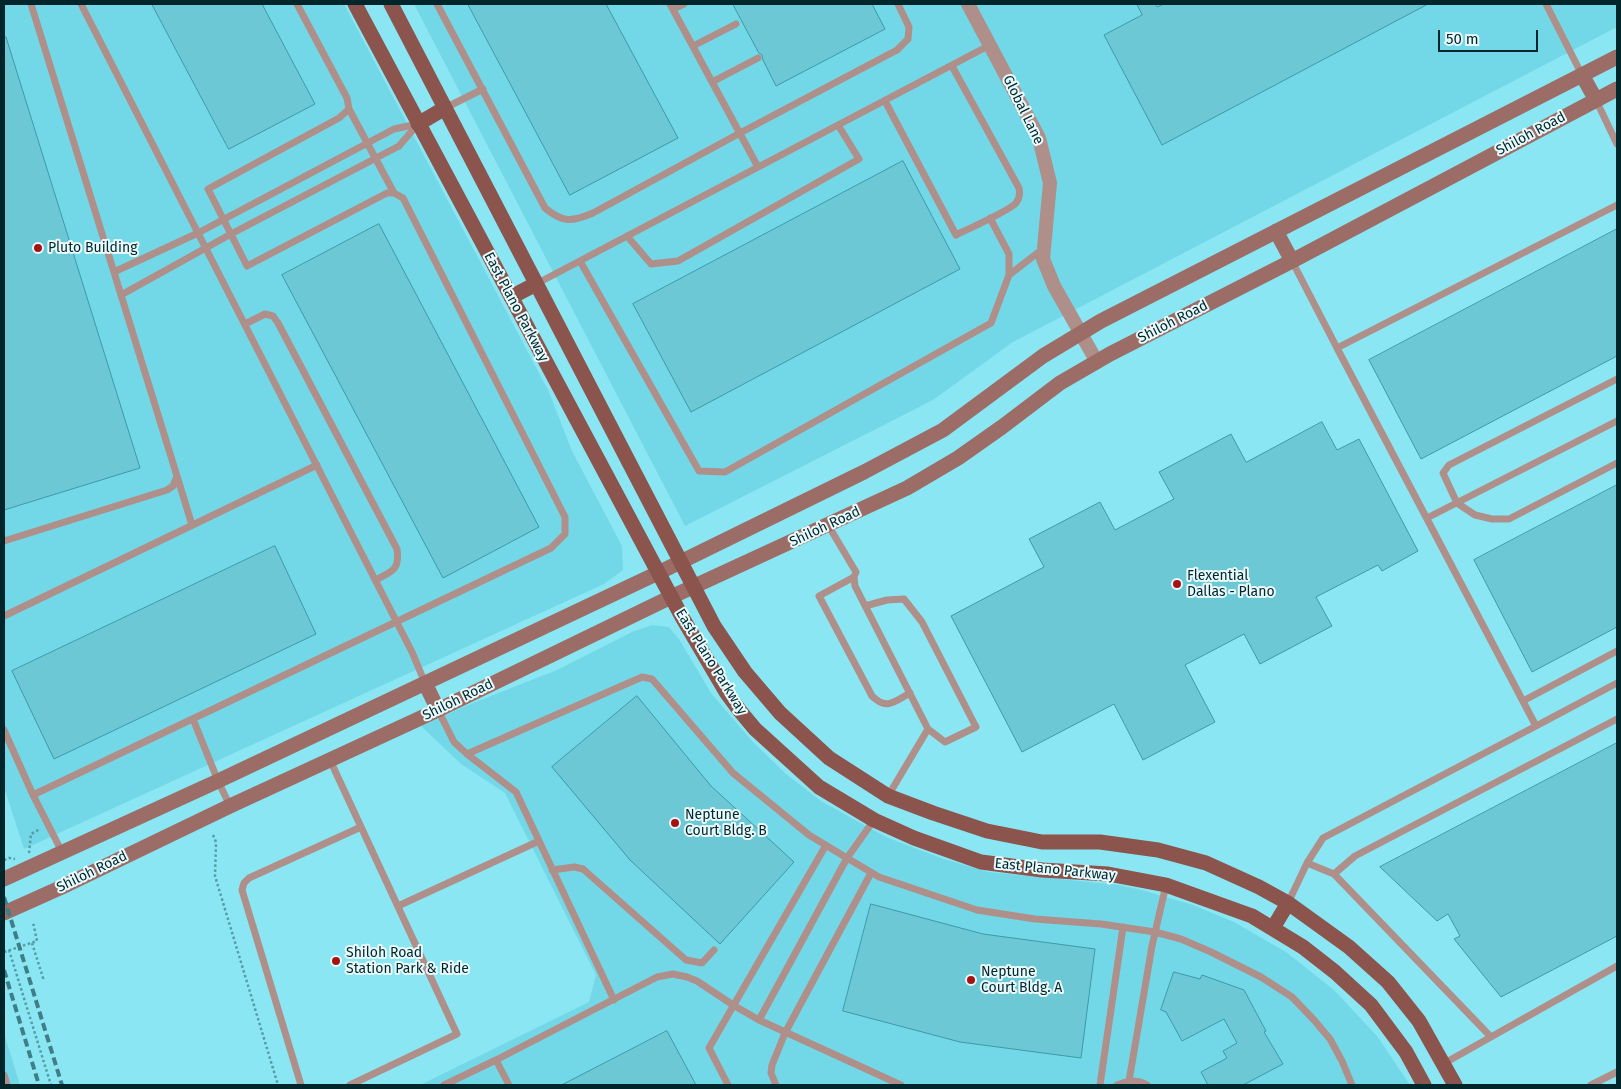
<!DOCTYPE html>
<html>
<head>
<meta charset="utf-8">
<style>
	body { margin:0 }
	#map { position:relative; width:1621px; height:1089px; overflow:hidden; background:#8be6f3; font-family:"Fira Sans",sans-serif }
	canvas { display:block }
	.frame { position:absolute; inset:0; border:5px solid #00262c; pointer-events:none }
	.scale { position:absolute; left:1438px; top:30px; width:100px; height:22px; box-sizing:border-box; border:2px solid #00262c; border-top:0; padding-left:6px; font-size:15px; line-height:18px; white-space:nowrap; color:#00262c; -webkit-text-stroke:4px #e9fafc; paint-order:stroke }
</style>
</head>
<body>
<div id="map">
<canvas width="1621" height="1089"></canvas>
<div class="frame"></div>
<div class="scale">50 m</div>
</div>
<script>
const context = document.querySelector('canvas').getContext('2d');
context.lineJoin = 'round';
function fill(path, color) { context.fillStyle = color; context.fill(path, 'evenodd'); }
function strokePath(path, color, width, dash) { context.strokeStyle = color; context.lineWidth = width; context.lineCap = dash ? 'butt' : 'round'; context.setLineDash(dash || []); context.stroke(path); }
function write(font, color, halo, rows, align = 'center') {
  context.font = font + ' "Fira Sans",sans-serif'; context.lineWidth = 4; context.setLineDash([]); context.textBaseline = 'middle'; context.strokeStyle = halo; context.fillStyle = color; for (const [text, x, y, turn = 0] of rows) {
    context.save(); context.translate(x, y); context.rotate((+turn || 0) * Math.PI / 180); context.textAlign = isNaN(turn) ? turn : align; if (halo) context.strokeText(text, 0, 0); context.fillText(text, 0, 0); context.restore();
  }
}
const built = new Path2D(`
	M 4,4 L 344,4 L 549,392 L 572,451 L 622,546 L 623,570 L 604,584 L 24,849 L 4,787 Z
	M 414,4 L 1617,4 L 1617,27 L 1013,342 L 933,400 L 685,526 Z
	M 652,625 L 669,627 L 679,639 L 711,693 L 752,741 L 785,773 L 821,801 L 886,837 L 941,858 L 988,872 L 1119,885 L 1142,890 L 1193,905 L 1234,922 L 1286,952 L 1334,990 L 1377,1036 L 1410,1085 L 420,1085 L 589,1002 L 596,975 L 505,793 L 461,764 L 421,726 L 468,705 L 557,670 L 632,632 Z
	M 4,1033 L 20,1085 L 4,1085 Z`);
const building = new Path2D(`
	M 152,4 L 262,4 L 315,104 L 229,149 Z
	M 468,4 L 606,4 L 678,138 L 570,195 Z
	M 733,4 L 872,4 L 885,29 L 776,86 L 763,60 L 762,55 L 759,53 Z
	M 1137,4 L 1155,4 L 1157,7 L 1164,4 L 1428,4 L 1162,145 L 1104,35 L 1142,15 Z
	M 4,37 L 6,37 L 140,468 L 4,510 Z
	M 903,161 L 960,269 L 691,412 L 633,304 Z
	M 379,224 L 539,527 L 443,578 L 282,275 Z
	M 1617,229 L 1617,356 L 1421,459 L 1369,360 Z
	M 1322,422 L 1337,450 L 1359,439 L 1418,551 L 1382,571 L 1378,565 L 1316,597 L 1332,626 L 1260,664 L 1244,634 L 1185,665 L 1215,722 L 1143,760 L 1114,704 L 1022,752 L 951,616 L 1044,567 L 1029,539 L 1100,502 L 1115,530 L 1174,499 L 1159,472 L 1231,434 L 1246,462 Z
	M 1617,485 L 1617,627 L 1532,672 L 1474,560 Z
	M 275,546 L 316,634 L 54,759 L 12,671 Z
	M 637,696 L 711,786 L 794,862 L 720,944 L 630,860 L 552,767 Z
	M 1617,743 L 1617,936 L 1501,997 L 1454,939 L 1460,936 L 1448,914 L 1437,921 L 1380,867 Z
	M 871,904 L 983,934 L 1095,949 L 1081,1058 L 960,1042 L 843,1011 Z
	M 1174,972 L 1200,979 L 1202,975 L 1244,990 L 1266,1031 L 1264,1032 L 1283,1064 L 1243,1085 L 1208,1085 L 1201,1072 L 1227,1058 L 1223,1051 L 1237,1043 L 1224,1019 L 1182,1041 L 1166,1012 L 1161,1010 Z
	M 667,1031 L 696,1085 L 562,1085 Z`);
const path = new Path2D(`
	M 213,835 L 216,842 L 215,876 L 278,1085
	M 29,853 L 31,834 L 40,829
	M 4,860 L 9,858 L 15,859
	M 32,943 L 44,981
	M 9,950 L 51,1085
	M 4,952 L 37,941 L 33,922`);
const lane = new Path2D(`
	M 81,4 L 412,652 L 425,683
	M 437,4 L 545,208 C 563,223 572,222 593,213 L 740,133 L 897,50 L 908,39 L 909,27 L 898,4
	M 670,4 L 758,167
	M 1546,4 L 1582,75
	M 673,9 L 684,4
	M 693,46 L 736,24
	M 712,82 L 758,58
	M 1596,100 L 1617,144
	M 885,101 L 956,235 C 968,229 1009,211 1016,203 C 1020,198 1020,193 1019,188 L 952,66
	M 445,108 L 483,89
	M 349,109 L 394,193
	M 990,218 L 1009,254 L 1009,275
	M 627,236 L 651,264 L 678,261 L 859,159 L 838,125
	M 580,261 L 699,471 L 725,472 L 991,323 L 1009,275 L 1044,248
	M 1292,261 L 1337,348 L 1617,205
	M 114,272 L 198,233 L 394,129 L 418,124
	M 536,284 L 990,45
	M 121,295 L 231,234 L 399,146 L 418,124
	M 245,324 L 265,314 L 273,316 L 278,323 L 397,549 C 400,570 392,571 376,580
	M 1337,348 L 1536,726 L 1617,683
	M 1617,379 L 1449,465 L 1443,473 L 1457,503 L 1475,515 L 1492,519 L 1509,519 L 1617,463
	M 177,476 L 192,525
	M 1427,518 L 1617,421
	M 828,525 L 856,572 L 854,577 L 855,586 L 928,729 L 888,796
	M 4,541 L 167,490 L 173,486 L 177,476 L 31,4
	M 854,577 L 819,596 L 872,696 C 887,711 895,701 910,693
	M 865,606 L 887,600 L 904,599 L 922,622 L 976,727 L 945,742 L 928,729
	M 4,616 L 317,465
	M 1523,701 L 1617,651
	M 438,710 L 454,742 L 467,754 L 642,677 L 652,679 L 733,773 L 809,835 L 847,858 L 759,1020
	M 193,719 L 218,781 L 230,806
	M 4,730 L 33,795
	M 467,754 L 516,792 L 614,1000
	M 330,760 L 457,1034 L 350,1085
	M 874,820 L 847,858 L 879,877 L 977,910 L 1035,919 L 1101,924 L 1155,932 L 1181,939 L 1211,952 L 1261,977 L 1292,997 L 1314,1020 L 1330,1039 L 1342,1061 L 1352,1085
	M 62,852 L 33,795 L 551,548 L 565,534 L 565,517 L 403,198 L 394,193 L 387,193 L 247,266 L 208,189 L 339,118 L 349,109 L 347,98 L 297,4
	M 1307,863 L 1334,874
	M 552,870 L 574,867 L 583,869 L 686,960 L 702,963 L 714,950
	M 1288,903 L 1307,863 L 1323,838 L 1536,726
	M 398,906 L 539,841
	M 1491,1037 L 1334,874 L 1355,856 L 1617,719
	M 1443,1064 L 1617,966
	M 4,1075 L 7,1085
	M 1129,1081 L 1152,946 L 1166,885
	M 301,1085 L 242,890 L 244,883 L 249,878 L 361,827
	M 444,1085 L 496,1060
	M 509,1085 L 496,1060 L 657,977 L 673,974 L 687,977 L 697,981 L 733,1005 L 759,1020 L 901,1085
	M 728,1085 L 709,1048 L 826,845
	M 776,1085 L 771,1073 L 772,1065 L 785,1033 L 871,873
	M 1100,1085 L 1123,927
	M 1117,1085 C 1126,1081 1138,1079 1147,1085
	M 1591,1085 L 1617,1072`);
const street = new Path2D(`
	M 968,4 L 1039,138 L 1050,183 L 1043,259 L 1054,286 L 1097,362`);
const secondary = new Path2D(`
	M 1582,75 L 1596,100
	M 1276,231 L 1292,261
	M 425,683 L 438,710
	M 4,879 L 218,781 L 658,573 L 864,472 L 943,430 L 1043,356 L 1101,321 L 1617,57
	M 4,913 L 62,887 L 230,806 L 438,710 L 671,597 L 907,488 L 958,458 L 1002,427 L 1060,383 L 1110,354 L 1292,261 L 1617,89`);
const primary = new Path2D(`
	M 355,4 L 682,617 L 726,692 L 740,711 L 755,729 L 819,787 L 874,820 L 914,838 L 981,862 L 1042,870 L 1108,874 L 1166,885 L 1252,916 L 1303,947 L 1335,972 L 1371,1005 L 1406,1052 L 1424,1085
	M 391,4 L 714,626 L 745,672 L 780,713 L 829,758 L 888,796 L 933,813 L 987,831 L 1042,842 L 1100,842 L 1158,850 L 1206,863 L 1259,887 L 1288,903 L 1349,947 L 1388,982 L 1419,1021 L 1455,1085
	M 418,124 L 445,108
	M 511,297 L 536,284
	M 1273,928 L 1288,903`);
const rail = new Path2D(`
	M 4,897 L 62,1085
	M 4,970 L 39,1085`);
const markers = [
	[38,248,5,"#a61112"],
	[1177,584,5,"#a61112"],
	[675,823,5,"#a61112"],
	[336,961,5,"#a61112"],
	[971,980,5,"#a61112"]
];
const streetNames = [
	["Global Lane",1023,110,64],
	["Shiloh Road",1531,134,-28],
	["East Plano Parkway",516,307,62],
	["Shiloh Road",1173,322,-27],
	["Shiloh Road",825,527,-25],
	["East Plano Parkway",711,662,58],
	["Shiloh Road",458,700,-26],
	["East Plano Parkway",1055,870,6],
	["Shiloh Road",92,872,-26]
];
const poiNames = [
	["Pluto Building",48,248],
	["Flexential",1187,576],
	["Dallas - Plano",1187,592],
	["Neptune",685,815],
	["Court Bldg. B",685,831],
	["Shiloh Road",346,953],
	["Station Park & Ride",346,969],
	["Neptune",981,972],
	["Court Bldg. A",981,988]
];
fill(built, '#72d8e7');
fill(building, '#6dc8d5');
strokePath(building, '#3d9aa8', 1);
strokePath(path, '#559ca6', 2.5, [2.5, 2.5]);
strokePath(lane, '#af8f8a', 7);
strokePath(street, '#af8f8a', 14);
strokePath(secondary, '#9b6d66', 15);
strokePath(primary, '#8b544c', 15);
strokePath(rail, '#407e87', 4, [8, 4]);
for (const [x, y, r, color] of markers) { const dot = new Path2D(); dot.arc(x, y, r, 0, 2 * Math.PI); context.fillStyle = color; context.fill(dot); strokePath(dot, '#e9fafc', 2); }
write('14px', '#00262c', '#e9fafc', streetNames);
write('14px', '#00262c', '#e9fafc', poiNames, 'left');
</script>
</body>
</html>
